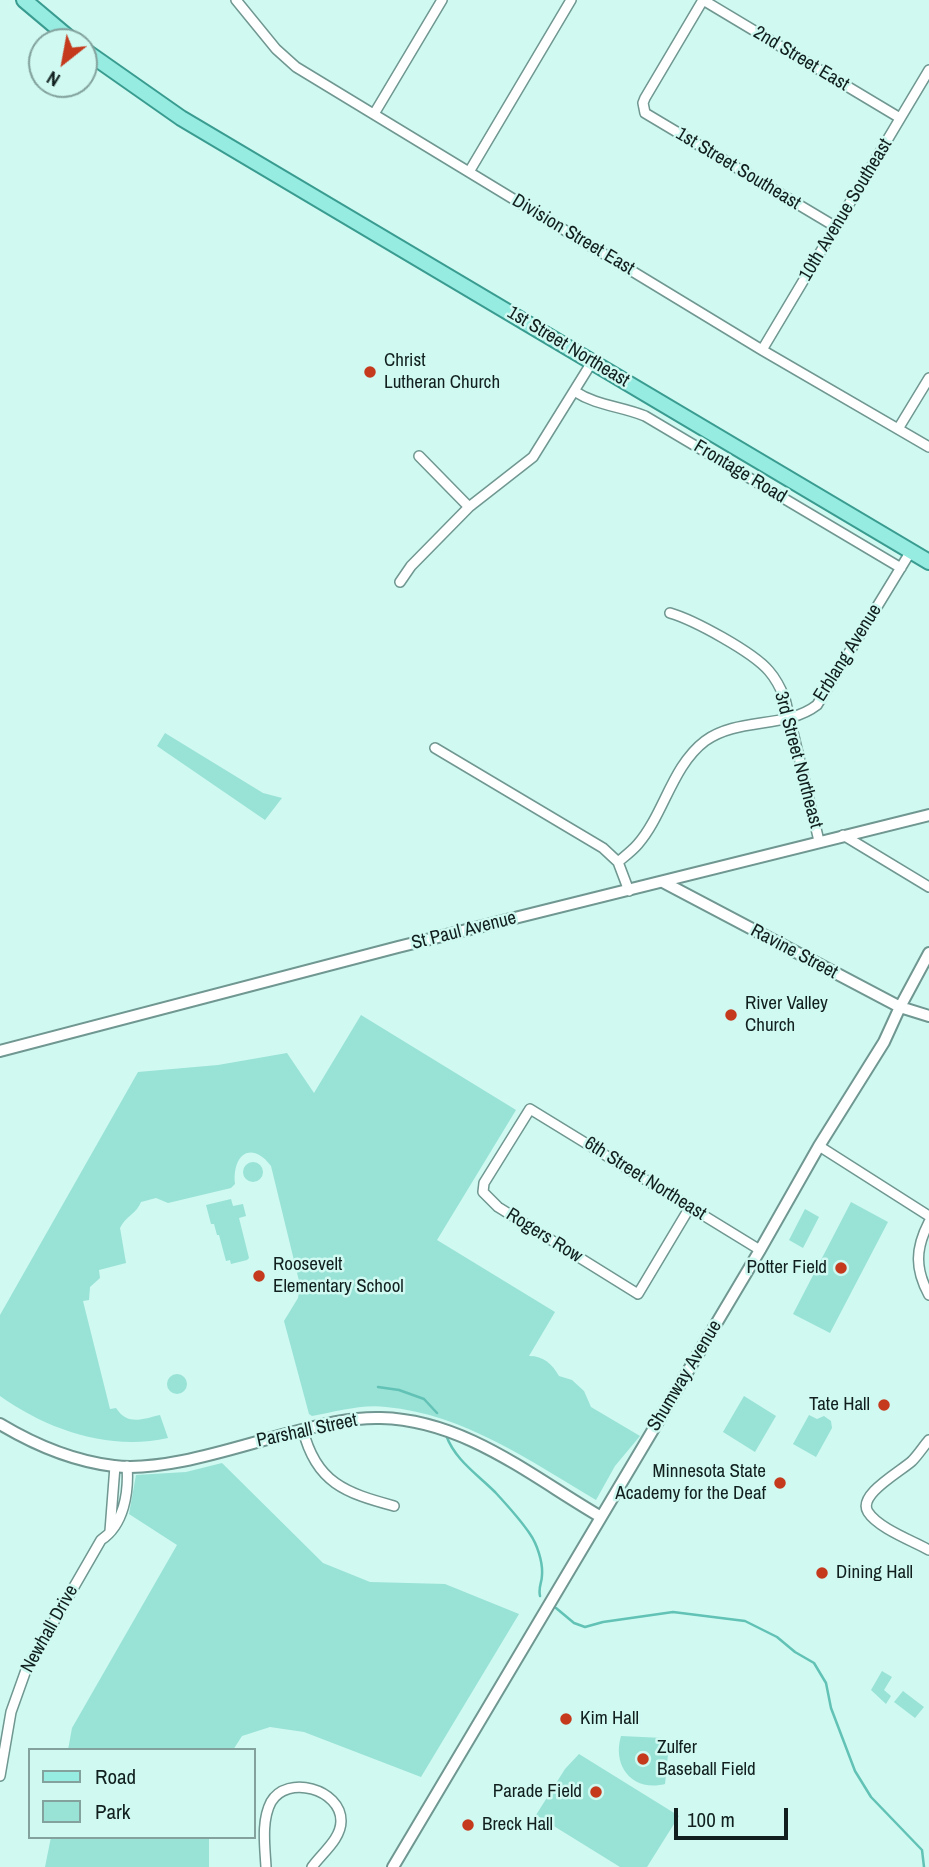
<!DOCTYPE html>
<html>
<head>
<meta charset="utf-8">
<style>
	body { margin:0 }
	#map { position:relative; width:929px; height:1867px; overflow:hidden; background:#cff9f1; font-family:"Archivo Narrow",sans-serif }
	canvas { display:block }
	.legend { position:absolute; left:28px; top:1748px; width:228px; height:91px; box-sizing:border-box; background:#cff9f1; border:2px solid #83a29d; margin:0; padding:9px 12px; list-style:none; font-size:21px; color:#11201e }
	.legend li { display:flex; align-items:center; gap:14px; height:35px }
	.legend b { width:35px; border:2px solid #83a29d }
	.north { position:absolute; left:28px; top:28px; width:70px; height:70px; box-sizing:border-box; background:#cff9f1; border:2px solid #83a29d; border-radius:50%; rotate:211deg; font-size:19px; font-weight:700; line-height:28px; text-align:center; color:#11201e }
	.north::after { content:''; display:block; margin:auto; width:24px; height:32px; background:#c53a1d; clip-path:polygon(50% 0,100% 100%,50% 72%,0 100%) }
	.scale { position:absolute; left:674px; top:1808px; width:114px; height:32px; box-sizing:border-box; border:4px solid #11201e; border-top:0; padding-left:9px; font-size:21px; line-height:24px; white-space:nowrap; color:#11201e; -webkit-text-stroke:5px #cff9f1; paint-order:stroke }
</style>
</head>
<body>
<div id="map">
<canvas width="929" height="1867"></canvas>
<ul class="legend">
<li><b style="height:9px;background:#96ece1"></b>Road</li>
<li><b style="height:19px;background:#99e2d6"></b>Park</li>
</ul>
<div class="north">N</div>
<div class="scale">100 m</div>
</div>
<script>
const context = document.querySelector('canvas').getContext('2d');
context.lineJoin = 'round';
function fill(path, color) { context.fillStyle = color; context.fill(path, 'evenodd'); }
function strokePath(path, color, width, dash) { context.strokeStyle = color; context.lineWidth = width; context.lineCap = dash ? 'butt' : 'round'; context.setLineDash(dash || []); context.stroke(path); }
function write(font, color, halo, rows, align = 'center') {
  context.font = font + ' "Archivo Narrow",sans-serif'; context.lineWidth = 5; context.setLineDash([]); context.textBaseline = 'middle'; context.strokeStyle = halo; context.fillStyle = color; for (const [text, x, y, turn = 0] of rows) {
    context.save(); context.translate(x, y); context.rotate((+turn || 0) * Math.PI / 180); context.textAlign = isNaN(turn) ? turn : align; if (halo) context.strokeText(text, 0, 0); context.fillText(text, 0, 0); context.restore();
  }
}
const green = new Path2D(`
	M 165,733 L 263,793 L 282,798 L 265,820 L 157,746 Z
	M 361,1015 L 516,1110 L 437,1240 L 555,1312 L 529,1356 C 544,1356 552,1364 559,1376 L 572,1380 L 584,1391 L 591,1407 L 640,1436 L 615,1466 L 596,1500 C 530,1461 464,1414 386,1407 C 361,1404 336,1412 312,1416 L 309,1414 L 284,1321 L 298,1298 L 300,1285 L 271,1166 C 251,1140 232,1155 235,1184 L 231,1188 L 168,1203 L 156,1198 L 141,1202 C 137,1213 125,1217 120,1228 L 126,1263 L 99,1270 L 100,1278 L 90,1287 L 89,1300 L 83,1301 L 110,1409 L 116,1408 C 128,1426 142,1419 160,1415 L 168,1438 C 109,1451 48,1430 0,1396 L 0,1315 L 138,1072 L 218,1065 L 287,1053 L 314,1093 Z
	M243 1172a10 10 0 1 1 20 0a10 10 0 1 1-20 0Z
	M 231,1199 L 233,1206 L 243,1204 L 246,1216 L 239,1218 L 249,1258 L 247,1260 L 231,1264 L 230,1260 L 226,1261 L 219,1235 L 217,1235 L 214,1224 L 211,1224 L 206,1205 Z
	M 851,1202 L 888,1222 L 830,1333 L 793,1314 Z
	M 805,1209 L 819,1217 L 803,1248 L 789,1240 Z
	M167 1384a10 10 0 1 1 20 0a10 10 0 1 1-20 0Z
	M 744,1396 L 776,1416 L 755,1452 L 723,1432 Z
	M 809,1415 L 817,1419 L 824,1416 L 831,1421 L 832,1428 L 816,1457 L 793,1444 Z
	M 222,1463 L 323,1563 L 370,1582 L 445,1584 L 519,1614 L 421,1777 L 304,1732 L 270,1727 L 242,1736 L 233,1750 L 68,1750 L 72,1728 L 177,1545 L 129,1514 L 136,1475 L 186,1472 Z
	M 882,1671 L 892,1677 L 884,1690 L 891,1696 L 886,1704 L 871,1690 Z
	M 903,1691 L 924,1707 L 915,1718 L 894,1702 Z
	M 621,1736 L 663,1738 L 669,1744 L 665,1784 C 632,1792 612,1766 621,1736 Z
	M 579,1754 L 679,1816 L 647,1867 L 620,1867 L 536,1815 L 565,1769 Z
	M 51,1837 L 209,1837 L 209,1867 L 45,1867 Z`);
const stream = new Path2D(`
	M 378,1387 L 399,1390 L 424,1399 L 437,1413
	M 446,1435 C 455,1460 477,1474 495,1492 C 507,1505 520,1519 530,1534 C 537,1544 543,1562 542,1575 C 542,1583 538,1587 540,1596
	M 556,1608 L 574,1623 L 585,1627 L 603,1622 L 673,1612 L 745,1621 L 777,1637 L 795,1652 L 814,1663 L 826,1683 L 831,1708 L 855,1771 L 871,1797 L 922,1850 L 924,1867`);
const minor = new Path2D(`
	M 236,0 L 276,49 L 296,67 L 762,350 L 929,447
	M 703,0 L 645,98 L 643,103 L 645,113 L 836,227
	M 703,0 L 900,118
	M 374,114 L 442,0
	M 469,172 L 571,0
	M 762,350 L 929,70
	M 574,391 C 597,406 621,406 645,416 L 901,568
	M 898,429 L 929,378
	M 419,456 L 469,507
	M 400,582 L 411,566 L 469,507 L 533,457 L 592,362
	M 670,613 C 694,620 753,652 769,671 C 776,679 781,689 785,699 L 819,841
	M 435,748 L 603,848 L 618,862 L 629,891
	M 843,835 L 929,887
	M 618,862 C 625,856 632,851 638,844 C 664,814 672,766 705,741 C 738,717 786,729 817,705 L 911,551
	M 819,1146 L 929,1216
	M 690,1207 L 638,1294 L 498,1207 L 483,1192 L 484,1183 L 530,1109 L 760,1250
	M 929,1222 C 915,1249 915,1269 929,1295
	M 303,1430 C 316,1483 346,1493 394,1506
	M 929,1440 C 923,1447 918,1455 912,1461 C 900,1472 857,1495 868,1512 C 878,1528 913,1541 929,1550
	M 110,1531 L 115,1466
	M 0,1776 L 11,1712 L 26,1670 L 101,1540 C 124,1525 129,1492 127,1466
	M 266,1867 C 265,1847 261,1821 271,1802 C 287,1774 341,1789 341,1821 C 341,1839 322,1853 312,1867`);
const tertiary = new Path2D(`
	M 663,882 L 900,1007 L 929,1016
	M 0,1051 L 398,947 L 929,815
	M 0,1424 C 35,1445 73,1461 114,1466 C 165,1472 236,1447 286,1434 C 317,1426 348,1417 381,1418 C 465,1420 532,1477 601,1517
	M 393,1867 L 760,1250 L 819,1146 L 884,1042 L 900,1007 L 929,953`);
const primary = new Path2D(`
	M 24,0 L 74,42
	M 84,50 L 181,118 L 929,562`);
const markers = [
	[370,372,7,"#c53a1d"],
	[731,1015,7,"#c53a1d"],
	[841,1268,7,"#c53a1d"],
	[259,1276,7,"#c53a1d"],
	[884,1405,7,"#c53a1d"],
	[780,1483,7,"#c53a1d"],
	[822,1573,7,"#c53a1d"],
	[566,1719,7,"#c53a1d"],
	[643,1759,7,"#c53a1d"],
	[596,1792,7,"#c53a1d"],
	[468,1825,7,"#c53a1d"]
];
const streetNames = [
	["2nd Street East",801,59,31],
	["1st Street Southeast",738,169,31],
	["10th Avenue Southeast",846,210,-59],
	["Division Street East",573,235,31],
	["1st Street Northeast",568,347,31],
	["Frontage Road",740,472,31],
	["Erblang Avenue",848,653,-58],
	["3rd Street Northeast",798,760,75],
	["St Paul Avenue",464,931,-14],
	["Ravine Street",794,952,28],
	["6th Street Northeast",645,1179,32],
	["Rogers Row",544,1236,32],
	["Shumway Avenue",685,1376,-59],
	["Parshall Street",307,1431,-12],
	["Newhall Drive",50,1629,-61]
];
const poiNames = [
	["Christ",384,361],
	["Lutheran Church",384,383],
	["River Valley",745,1004],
	["Church",745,1026],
	["Roosevelt",273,1265],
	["Elementary School",273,1287],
	["Potter Field",827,1268,"right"],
	["Tate Hall",870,1405,"right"],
	["Minnesota State",766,1472,"right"],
	["Academy for the Deaf",766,1494,"right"],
	["Dining Hall",836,1573],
	["Kim Hall",580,1719],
	["Zulfer",657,1748],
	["Baseball Field",657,1770],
	["Parade Field",582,1792,"right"],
	["Breck Hall",482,1825]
];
fill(green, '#99e2d6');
strokePath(stream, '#61c2b5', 2.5);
strokePath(minor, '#709791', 12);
strokePath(tertiary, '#709791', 14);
strokePath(primary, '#3a9c90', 18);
strokePath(minor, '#fff', 9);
strokePath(tertiary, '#fff', 10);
strokePath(primary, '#96ece1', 14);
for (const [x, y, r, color] of markers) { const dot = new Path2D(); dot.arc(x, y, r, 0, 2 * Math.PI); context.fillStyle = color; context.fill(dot); strokePath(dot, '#cff9f1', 2.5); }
write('19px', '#11201e', '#cff9f1', streetNames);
write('19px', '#11201e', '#cff9f1', poiNames, 'left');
</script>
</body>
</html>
